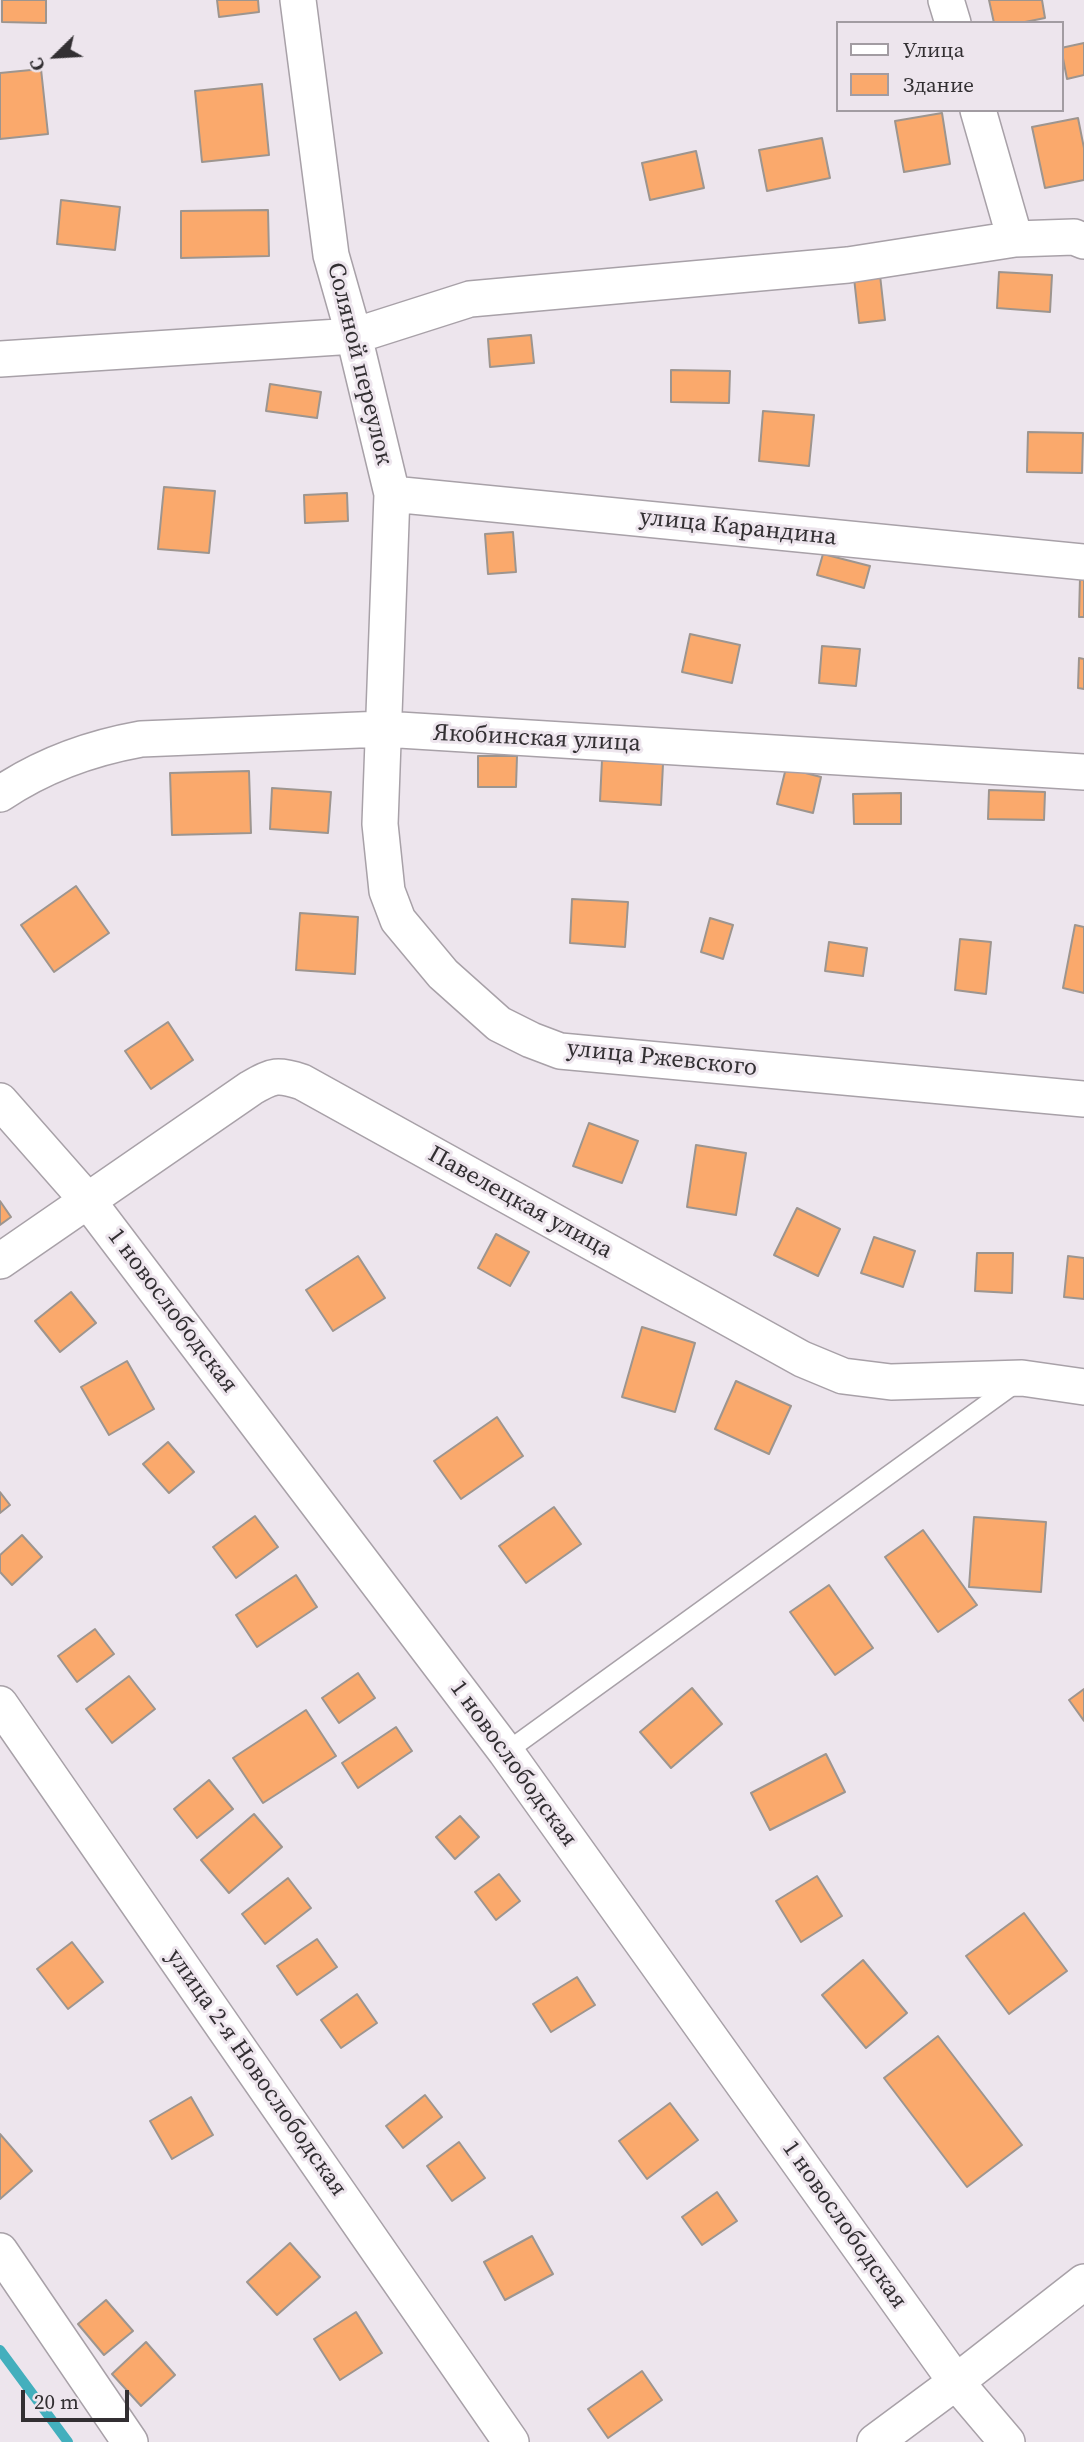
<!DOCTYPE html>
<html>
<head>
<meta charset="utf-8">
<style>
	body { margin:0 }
	#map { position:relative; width:1084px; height:2442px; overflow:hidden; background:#ede5ed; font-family:"Source Serif 4",serif }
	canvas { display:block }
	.legend { position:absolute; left:836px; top:21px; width:228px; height:91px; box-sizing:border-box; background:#ede5ed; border:2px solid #a29ca2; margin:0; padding:9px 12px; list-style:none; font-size:21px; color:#322f32 }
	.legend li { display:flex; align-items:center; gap:14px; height:35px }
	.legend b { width:35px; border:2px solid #a29ca2 }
	.north { position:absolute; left:21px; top:21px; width:70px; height:70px; -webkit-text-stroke:5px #ede5ed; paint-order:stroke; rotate:246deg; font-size:19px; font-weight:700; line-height:28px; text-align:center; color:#322f32 }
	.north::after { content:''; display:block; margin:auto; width:24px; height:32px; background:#322f32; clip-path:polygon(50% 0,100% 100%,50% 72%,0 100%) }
	.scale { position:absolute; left:21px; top:2390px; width:108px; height:32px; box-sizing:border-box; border:4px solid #322f32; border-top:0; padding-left:9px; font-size:21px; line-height:24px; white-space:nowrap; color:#322f32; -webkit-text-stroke:5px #ede5ed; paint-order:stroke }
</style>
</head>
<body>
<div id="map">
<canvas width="1084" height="2442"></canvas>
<ul class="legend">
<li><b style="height:9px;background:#fff"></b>Улица</li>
<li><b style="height:19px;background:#faa96c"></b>Здание</li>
</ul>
<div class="north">С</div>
<div class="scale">20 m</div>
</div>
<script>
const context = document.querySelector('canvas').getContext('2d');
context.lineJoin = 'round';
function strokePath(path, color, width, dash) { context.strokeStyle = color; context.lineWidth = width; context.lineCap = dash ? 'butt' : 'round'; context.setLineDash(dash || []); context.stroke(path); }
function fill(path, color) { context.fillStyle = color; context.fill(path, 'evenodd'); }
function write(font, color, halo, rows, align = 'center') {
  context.font = font + ' "Source Serif 4",serif'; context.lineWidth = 6; context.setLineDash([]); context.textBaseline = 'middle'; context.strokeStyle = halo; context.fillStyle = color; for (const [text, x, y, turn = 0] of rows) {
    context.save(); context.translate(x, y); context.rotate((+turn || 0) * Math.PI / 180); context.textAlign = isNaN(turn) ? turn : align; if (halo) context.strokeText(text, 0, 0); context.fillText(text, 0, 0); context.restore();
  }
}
const stream = new Path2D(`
	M 0,2350 L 68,2442`);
const building = new Path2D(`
	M 2,0 L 46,0 L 46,23 L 2,22 Z
	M 217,0 L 258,0 L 259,12 L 219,17 Z
	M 989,0 L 1042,0 L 1045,18 L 1020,23 L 994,23 Z
	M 1084,43 L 1084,75 L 1067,79 L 1061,48 Z
	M 41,69 L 48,134 L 0,139 L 0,73 Z
	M 262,84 L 269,155 L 202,162 L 195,91 Z
	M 942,113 L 950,164 L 904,172 L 895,121 Z
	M 1078,118 L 1084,148 L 1084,180 L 1045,188 L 1032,127 Z
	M 822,138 L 830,178 L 767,191 L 759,150 Z
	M 696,151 L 704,188 L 650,200 L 642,163 Z
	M 61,200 L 120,207 L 115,250 L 57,244 Z
	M 268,210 L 269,256 L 181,258 L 181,211 Z
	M 999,272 L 1052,275 L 1050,312 L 997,308 Z
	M 880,275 L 885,320 L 859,323 L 854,278 Z
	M 531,335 L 534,363 L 490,367 L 488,339 Z
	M 671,370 L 730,371 L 729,403 L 671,402 Z
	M 270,384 L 321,392 L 317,418 L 266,411 Z
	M 763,411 L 814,415 L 809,466 L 759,461 Z
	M 1028,432 L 1083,433 L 1082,473 L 1027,472 Z
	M 164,487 L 215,491 L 209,553 L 158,549 Z
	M 347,493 L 348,521 L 305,523 L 304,495 Z
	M 513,532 L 516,572 L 488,574 L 485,534 Z
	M 823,554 L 870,566 L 864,588 L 817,575 Z
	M 1080,578 L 1084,578 L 1084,617 L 1079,617 Z
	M 690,634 L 740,645 L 732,683 L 682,672 Z
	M 822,646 L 860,649 L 856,686 L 819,683 Z
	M 1079,658 L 1084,659 L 1084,689 L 1078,688 Z
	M 478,756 L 517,756 L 516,787 L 478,787 Z
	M 602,760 L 663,764 L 661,805 L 600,801 Z
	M 786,768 L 821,777 L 813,813 L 777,804 Z
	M 249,771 L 251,833 L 172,835 L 170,773 Z
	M 272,788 L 331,792 L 328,833 L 270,829 Z
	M 989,790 L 1045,792 L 1044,820 L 988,819 Z
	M 901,793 L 901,824 L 854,824 L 853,794 Z
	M 76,886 L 109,933 L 54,972 L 21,925 Z
	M 572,899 L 628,902 L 625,947 L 570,943 Z
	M 300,913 L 358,917 L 355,974 L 296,970 Z
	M 710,918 L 733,925 L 723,959 L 701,952 Z
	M 1075,925 L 1084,927 L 1084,993 L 1063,988 Z
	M 960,939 L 991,942 L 986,994 L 955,990 Z
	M 829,942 L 867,948 L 863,976 L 825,971 Z
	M 168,1022 L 193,1060 L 151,1089 L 125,1051 Z
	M 589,1123 L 638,1141 L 622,1183 L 573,1166 Z
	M 696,1145 L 746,1153 L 736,1215 L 687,1207 Z
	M 0,1201 L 11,1217 L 0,1225 Z
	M 797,1208 L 840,1229 L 818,1276 L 774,1255 Z
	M 496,1234 L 529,1252 L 510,1286 L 478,1268 Z
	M 874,1237 L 915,1251 L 903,1287 L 861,1273 Z
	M 977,1253 L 1013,1253 L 1012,1293 L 975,1291 Z
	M 358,1256 L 385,1298 L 333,1331 L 306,1290 Z
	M 1068,1256 L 1084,1258 L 1084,1299 L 1064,1297 Z
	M 71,1292 L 96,1323 L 60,1352 L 35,1321 Z
	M 642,1327 L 695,1343 L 675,1412 L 622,1397 Z
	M 127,1361 L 154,1409 L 109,1435 L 81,1387 Z
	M 736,1381 L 791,1406 L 769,1454 L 715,1429 Z
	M 497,1417 L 523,1456 L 461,1499 L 434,1461 Z
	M 168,1442 L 194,1472 L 169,1493 L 143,1464 Z
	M 0,1492 L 10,1505 L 0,1513 Z
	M 554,1507 L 581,1544 L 526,1583 L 499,1546 Z
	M 255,1516 L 278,1547 L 236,1578 L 213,1547 Z
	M 974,1517 L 1046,1522 L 1041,1592 L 969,1587 Z
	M 923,1530 L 977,1605 L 938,1632 L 885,1557 Z
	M 22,1535 L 42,1557 L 12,1585 L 0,1572 L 0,1555 Z
	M 296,1575 L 317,1607 L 257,1647 L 236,1615 Z
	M 829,1585 L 873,1648 L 835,1675 L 790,1612 Z
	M 95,1629 L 114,1654 L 77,1682 L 58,1656 Z
	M 358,1673 L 375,1698 L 339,1723 L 322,1698 Z
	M 129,1676 L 155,1709 L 112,1743 L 86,1709 Z
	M 692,1688 L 722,1724 L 671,1768 L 640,1732 Z
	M 1084,1689 L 1084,1721 L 1069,1700 Z
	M 306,1710 L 336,1756 L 263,1803 L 233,1758 Z
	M 396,1727 L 412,1751 L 358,1788 L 342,1763 Z
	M 826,1754 L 845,1792 L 770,1830 L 751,1793 Z
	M 209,1780 L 233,1809 L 197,1838 L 174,1809 Z
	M 254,1814 L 282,1847 L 229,1893 L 201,1860 Z
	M 460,1816 L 479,1837 L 455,1859 L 436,1837 Z
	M 499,1874 L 520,1901 L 496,1920 L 475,1892 Z
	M 817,1876 L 842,1916 L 801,1942 L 776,1901 Z
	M 288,1878 L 311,1908 L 265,1944 L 242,1914 Z
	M 1024,1913 L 1067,1971 L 1009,2014 L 966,1956 Z
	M 317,1939 L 337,1967 L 297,1995 L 277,1966 Z
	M 72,1942 L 103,1982 L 68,2009 L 37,1969 Z
	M 863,1960 L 907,2013 L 866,2048 L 822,1995 Z
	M 577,1977 L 595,2005 L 551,2032 L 533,2004 Z
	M 357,1994 L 377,2023 L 341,2048 L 321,2020 Z
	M 938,2036 L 1022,2145 L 967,2187 L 884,2078 Z
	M 425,2095 L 442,2117 L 403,2148 L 386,2126 Z
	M 191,2097 L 213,2135 L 172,2159 L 150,2121 Z
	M 670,2103 L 698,2140 L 647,2179 L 619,2141 Z
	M 0,2134 L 32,2171 L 0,2199 Z
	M 459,2142 L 485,2178 L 452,2201 L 427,2166 Z
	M 717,2192 L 737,2221 L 702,2245 L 682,2217 Z
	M 532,2236 L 553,2274 L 505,2300 L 484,2262 Z
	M 290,2243 L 320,2277 L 277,2315 L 247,2282 Z
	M 106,2300 L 133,2331 L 104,2355 L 78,2324 Z
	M 356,2312 L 382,2353 L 340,2380 L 314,2339 Z
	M 146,2342 L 175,2375 L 141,2406 L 112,2374 Z
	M 642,2371 L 662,2400 L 608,2438 L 588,2409 Z`);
const lane = new Path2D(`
	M 506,1752 L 1016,1383`);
const street = new Path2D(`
	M 298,0 L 331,255 L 354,336 L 392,494 L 380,824 L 387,891 L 398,920 L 443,974 L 499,1024 L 531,1040 L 560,1051 L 1084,1099
	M 946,0 L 953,23
	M 978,110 L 1015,239
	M 0,359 L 354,336 L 470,299 L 848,265 L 1015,239 L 1074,237 L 1084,241
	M 392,494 L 1084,562
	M 0,794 C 43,765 91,748 141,739 L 383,729 L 1084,772
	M 0,1101 L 88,1201 L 506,1752 L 956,2382 L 1007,2442
	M 0,1261 L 251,1088 C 273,1075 278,1074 302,1082 L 802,1359 L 843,1376 L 891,1382 L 1022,1378 L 1084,1387
	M 0,1704 L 511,2442
	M 0,2251 L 130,2442
	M 875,2442 L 956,2382 L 1084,2282`);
const streetNames = [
	["Соляной переулок",359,364,76],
	["улица Карандина",738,528,6],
	["Якобинская улица",537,739,3],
	["улица Ржевского",662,1059,6],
	["Павелецкая улица",520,1203,29],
	["1 новослободская",172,1311,53],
	["1 новослободская",513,1764,54],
	["улица 2-я Новослободская",256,2073,55],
	["1 новослободская",844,2225,55]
];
strokePath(stream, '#43afbd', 10);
fill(building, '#faa96c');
strokePath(building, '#9d958f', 2);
strokePath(lane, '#a8a1a8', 21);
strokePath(street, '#a8a1a8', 38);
strokePath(lane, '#fff', 18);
strokePath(street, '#fff', 35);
write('24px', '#322f32', '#ede5ed', streetNames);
</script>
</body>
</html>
